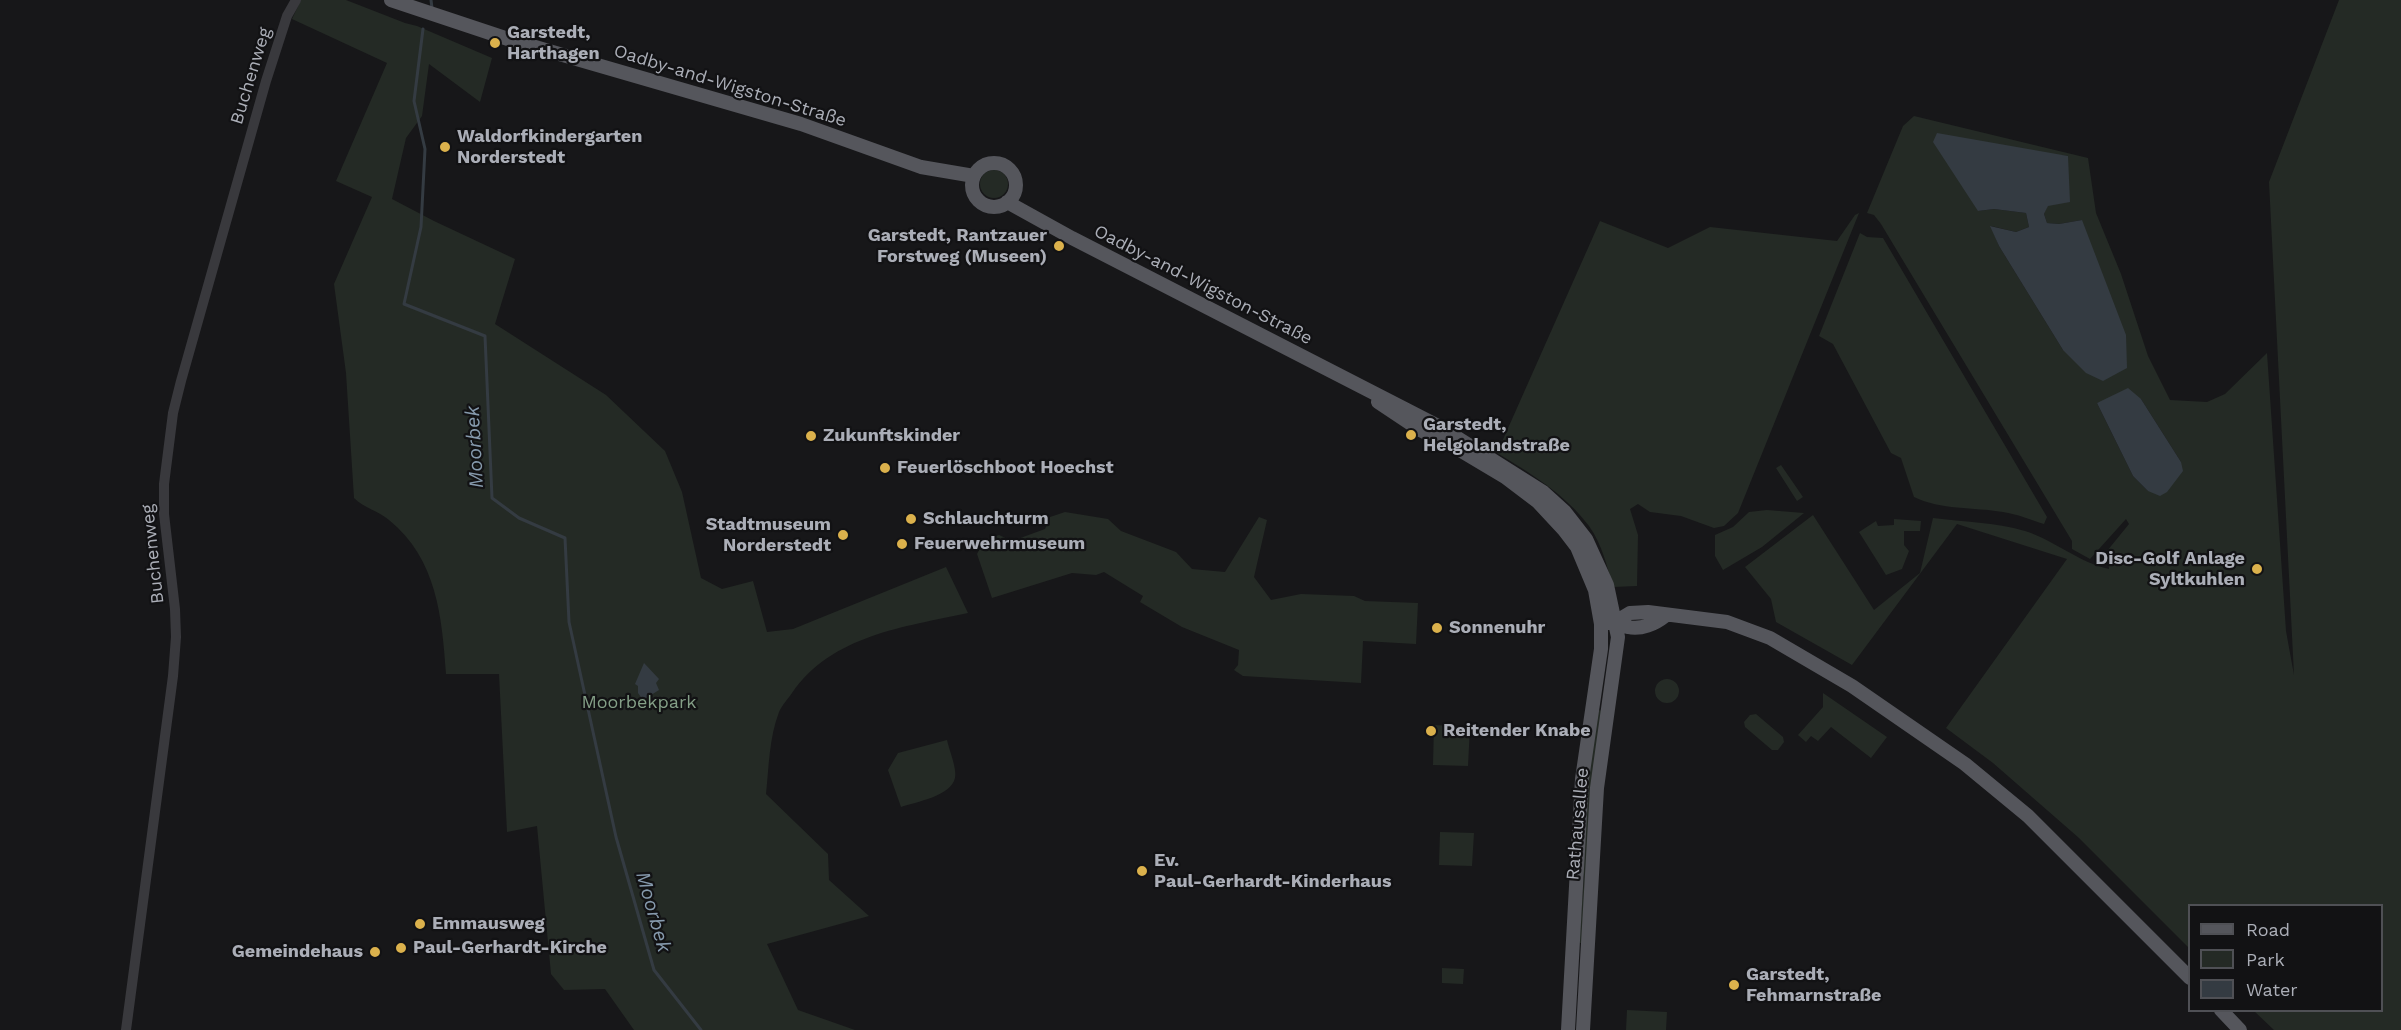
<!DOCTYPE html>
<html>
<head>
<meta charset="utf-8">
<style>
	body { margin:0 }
	#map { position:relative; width:2401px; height:1030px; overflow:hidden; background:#171719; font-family:"Work Sans",sans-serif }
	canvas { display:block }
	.legend { position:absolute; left:2188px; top:904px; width:195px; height:108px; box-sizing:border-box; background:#121214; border:2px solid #4f5055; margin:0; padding:8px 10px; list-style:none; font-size:18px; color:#abaeb7 }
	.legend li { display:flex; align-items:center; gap:12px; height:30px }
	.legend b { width:30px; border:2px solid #4f5055 }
</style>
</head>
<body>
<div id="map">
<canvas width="2401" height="1030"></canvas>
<ul class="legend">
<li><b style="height:8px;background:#55565c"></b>Road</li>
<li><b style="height:16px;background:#242a25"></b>Park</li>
<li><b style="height:16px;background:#343b42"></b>Water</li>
</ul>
</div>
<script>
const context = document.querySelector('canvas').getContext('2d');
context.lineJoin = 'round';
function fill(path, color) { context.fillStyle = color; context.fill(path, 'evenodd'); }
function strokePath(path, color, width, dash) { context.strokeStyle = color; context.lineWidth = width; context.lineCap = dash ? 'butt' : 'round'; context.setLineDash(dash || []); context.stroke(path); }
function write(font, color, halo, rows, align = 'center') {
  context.font = font + ' "Work Sans",sans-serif'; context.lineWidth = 4.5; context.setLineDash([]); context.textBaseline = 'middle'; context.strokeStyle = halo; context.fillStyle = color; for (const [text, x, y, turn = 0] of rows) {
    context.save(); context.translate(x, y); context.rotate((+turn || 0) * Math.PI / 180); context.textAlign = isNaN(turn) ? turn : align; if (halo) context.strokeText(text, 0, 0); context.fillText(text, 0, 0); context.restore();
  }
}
const green = new Path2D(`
	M 301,0 L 346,0 L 405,23 L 417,26 L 492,58 L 480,102 L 429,64 L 422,116 L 406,138 L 392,199 L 434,221 L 515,259 L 495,324 L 606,395 L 665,451 L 682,492 L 701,578 L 722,589 L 753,581 L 767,632 L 793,629 L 946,567 L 968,613 C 904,627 832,635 792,693 C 788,699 782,705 779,712 C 769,738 769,767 766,794 L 828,854 L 829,880 L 869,916 L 767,944 L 798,1010 L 855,1030 L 634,1030 L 605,989 L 564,990 L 551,974 L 537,826 L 507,832 L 499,674 L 446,674 C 442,617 437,559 389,520 C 379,511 364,508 354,498 L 346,373 L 334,284 L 372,197 L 336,181 L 387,63 L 292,19 Z
	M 2339,0 L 2401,0 L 2401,1030 L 2274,1030 L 2254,1011 L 2382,1010 L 2382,906 L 2190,906 L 2189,948 L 2079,838 L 1993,763 L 1946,728 L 2067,559 L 1957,524 L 1852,665 L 1776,622 L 1771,599 L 1745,567 L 1813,515 L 1874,610 L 1920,573 L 1933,518 C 1963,522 1995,522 2025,531 C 2054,540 2078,562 2109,569 L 2107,551 L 2129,524 L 2126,519 L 2090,559 L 2072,549 L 2072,541 L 1881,224 L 1874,215 L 1867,213 L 1903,126 L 1914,116 L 2088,158 L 2096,213 L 2121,274 L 2148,356 L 2170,400 L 2207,402 L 2225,394 L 2267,353 L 2286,631 L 2294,675 L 2269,182 ZM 2056,155 L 2068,156 L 2044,214 L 2047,223 L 2059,224 L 2082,220 L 2063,350 L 1999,246 L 1991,226 L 2016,232 L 2029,227 L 2026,213 L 1994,209 L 1978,211 ZM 2141,399 L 2181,462 L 2148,491 L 2133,476 L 2097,403 Z
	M980 184a14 14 0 1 1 28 0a14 14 0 1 1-28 0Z
	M 1859,213 L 1738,513 L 1724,526 L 1714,528 L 1681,516 L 1650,512 L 1638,504 L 1630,509 L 1638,535 L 1637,586 L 1613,587 C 1607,566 1602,544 1589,526 C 1565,494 1530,473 1497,453 L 1600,221 L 1668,248 L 1710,227 L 1837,241 L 1855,215 Z
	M 1860,233 L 1867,237 L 1883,238 L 2047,517 L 2044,524 C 2031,520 2017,514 2003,512 C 1973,507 1941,510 1914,497 L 1901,458 L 1891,453 L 1833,344 L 1819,336 Z
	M 1781,465 L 1803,497 L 1797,501 L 1776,468 Z
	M 1767,510 L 1804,513 L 1762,547 L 1723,570 L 1715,556 L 1715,535 L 1733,527 L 1749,512 Z
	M 1065,512 L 1108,519 L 1121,531 L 1176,552 L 1192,569 L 1225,572 L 1259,517 L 1267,520 L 1254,577 L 1271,600 L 1301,594 L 1354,596 L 1365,601 L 1418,603 L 1416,644 L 1363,641 L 1361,683 L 1243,676 L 1234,670 L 1238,665 L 1239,650 L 1182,627 L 1140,602 L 1143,596 L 1104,572 L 1096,575 L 1072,573 L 992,598 L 977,554 L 984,540 L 999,535 L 1012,541 L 1045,529 L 1050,517 Z
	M 1894,519 L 1921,521 L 1920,531 L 1904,531 L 1904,545 L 1909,551 L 1902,569 L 1886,575 L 1859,532 L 1876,521 L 1878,526 L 1894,525 Z
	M1655 691a12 12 0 1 1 24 0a12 12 0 1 1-24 0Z
	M 1823,693 L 1887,737 L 1871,758 L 1831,727 L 1818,741 L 1811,736 L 1806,742 L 1798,735 L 1823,707 Z
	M 1597,710 L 1605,711 L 1584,943 L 1579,943 L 1584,876 L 1582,870 L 1583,828 Z
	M 1756,714 L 1783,737 L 1784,742 L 1778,750 L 1772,750 L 1745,727 L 1744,722 L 1750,715 Z
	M 1434,725 L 1470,727 L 1468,766 L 1433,765 Z
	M 947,740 C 949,750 957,768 955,778 C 951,796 916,802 901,807 L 888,770 L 898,753 Z
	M 1440,832 L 1474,833 L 1472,866 L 1439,865 Z
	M 1442,968 L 1464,969 L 1463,984 L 1442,983 Z
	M 1627,1010 L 1667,1012 L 1666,1030 L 1626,1030 Z`);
const water = new Path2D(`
	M 1937,133 L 2068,156 L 2070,202 L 2048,206 L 2044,214 L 2047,223 L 2059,224 L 2082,220 L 2126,335 L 2127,368 L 2103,381 L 2086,373 L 2063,350 L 1999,246 L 1990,226 L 2016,232 L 2029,227 L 2026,213 L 1994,209 L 1978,211 L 1933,142 Z
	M 2128,388 L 2141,399 L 2181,462 L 2183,471 L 2167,492 L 2160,496 L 2148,491 L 2133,476 L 2097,403 Z
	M 644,663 L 659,679 L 656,683 L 659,690 L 643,700 L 638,693 L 638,686 L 635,684 Z`);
const stream = new Path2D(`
	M 431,0 L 432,8
	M 423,29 L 414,101 L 425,149 L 421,227 L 404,304 L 485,336 L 492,498 L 519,518 L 565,538 L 569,622 L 616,837 L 654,970 L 701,1030`);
const minor = new Path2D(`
	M 126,1030 L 173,676 L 176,637 L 175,609 L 164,514 L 164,484 L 173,413 L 181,381 L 266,81 L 287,16 L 296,0`);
const major = new Path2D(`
	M 391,0 L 511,40 L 801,124 L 921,167 L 974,176
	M972 185a22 22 0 1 1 44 0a22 22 0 1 1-44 0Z
	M 1007,202 L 1072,238 L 1440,427 L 1543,492 L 1565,512 L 1586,539 L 1607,585 L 1618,637 L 1597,788 L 1583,1030
	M 1378,402 L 1420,430 L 1453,446 L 1505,477 L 1538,502 L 1564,530 L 1577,547 L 1595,590 L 1601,624 L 1601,649 L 1582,779 L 1568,1030
	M 1615,622 L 1630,613 L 1648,612 L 1727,622 L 1770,638 L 1852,686 L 1965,764 L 2028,816 L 2190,978
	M 1609,623 C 1617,622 1621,626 1628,627 C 1641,630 1655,624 1665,616
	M 2221,1010 L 2240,1030`);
const markers = [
	[495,43,6,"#dbb14c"],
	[445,147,6,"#dbb14c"],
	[1059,246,6,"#dbb14c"],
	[1411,435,6,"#dbb14c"],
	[811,436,6,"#dbb14c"],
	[885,468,6,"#dbb14c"],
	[911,519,6,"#dbb14c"],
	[843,535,6,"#dbb14c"],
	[902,544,6,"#dbb14c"],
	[2257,569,6,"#dbb14c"],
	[1437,628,6,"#dbb14c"],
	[1431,731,6,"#dbb14c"],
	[1142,871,6,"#dbb14c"],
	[420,924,6,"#dbb14c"],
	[401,948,6,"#dbb14c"],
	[375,952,6,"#dbb14c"],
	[1734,985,6,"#dbb14c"]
];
const poiNames = [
	["Garstedt,",507,33],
	["Harthagen",507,54],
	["Waldorfkindergarten",457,137],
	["Norderstedt",457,158],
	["Garstedt, Rantzauer",1047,236,"right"],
	["Forstweg (Museen)",1047,257,"right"],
	["Garstedt,",1423,425],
	["Helgolandstraße",1423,446],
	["Zukunftskinder",823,436],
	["Feuerlöschboot Hoechst",897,468],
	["Schlauchturm",923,519],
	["Stadtmuseum",831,525,"right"],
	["Norderstedt",831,546,"right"],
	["Feuerwehrmuseum",914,544],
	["Disc-Golf Anlage",2245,559,"right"],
	["Syltkuhlen",2245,580,"right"],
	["Sonnenuhr",1449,628],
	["Reitender Knabe",1443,731],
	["Ev.",1154,861],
	["Paul-Gerhardt-Kinderhaus",1154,882],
	["Emmausweg",432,924],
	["Paul-Gerhardt-Kirche",413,948],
	["Gemeindehaus",363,952,"right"],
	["Garstedt,",1746,975],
	["Fehmarnstraße",1746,996]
];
const streetNames = [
	["Buchenweg",251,76,-73],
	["Oadby-and-Wigston-Straße",730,86,17],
	["Oadby-and-Wigston-Straße",1203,285,27],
	["Buchenweg",153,554,-96],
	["Rathausallee",1578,824,-85]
];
const parkNames = [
	["Moorbekpark",639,703]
];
const waterNames = [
	["Moorbek",475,447,-93],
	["Moorbek",653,912,74]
];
fill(green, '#242a25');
fill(water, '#343b42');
strokePath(stream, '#343b42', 3);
strokePath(minor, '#39393d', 10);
strokePath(major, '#55565c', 14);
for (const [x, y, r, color] of markers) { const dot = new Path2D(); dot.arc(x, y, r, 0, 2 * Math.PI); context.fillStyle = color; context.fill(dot); strokePath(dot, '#121214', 2); }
write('bold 18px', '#abaeb7', '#121214', poiNames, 'left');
write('18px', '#abaeb7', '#121214', streetNames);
write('18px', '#849f87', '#121214', parkNames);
write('italic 20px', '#869aad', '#121214', waterNames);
</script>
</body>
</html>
